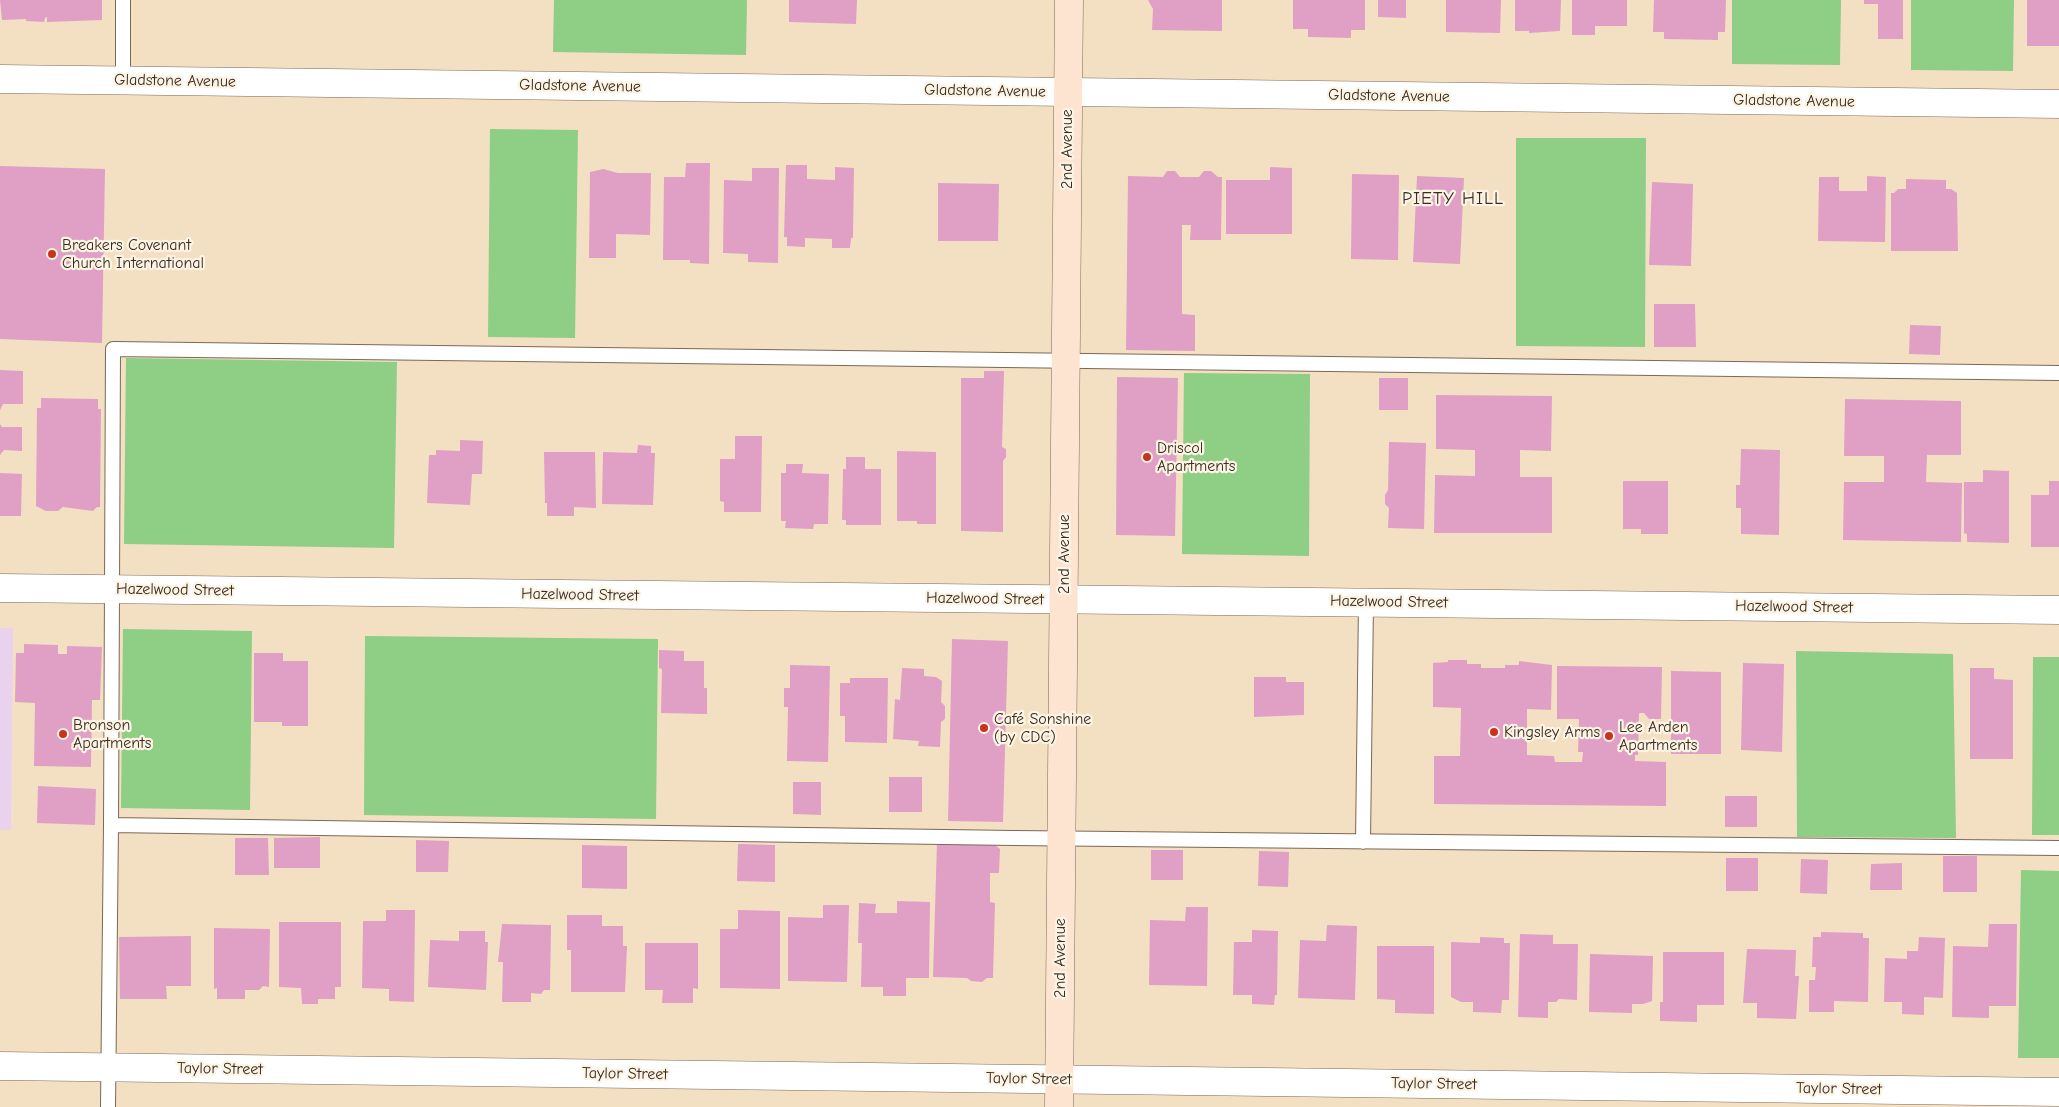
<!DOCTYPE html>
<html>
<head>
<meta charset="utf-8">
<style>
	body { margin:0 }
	canvas { display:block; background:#f3dfc1 }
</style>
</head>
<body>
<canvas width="2059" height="1107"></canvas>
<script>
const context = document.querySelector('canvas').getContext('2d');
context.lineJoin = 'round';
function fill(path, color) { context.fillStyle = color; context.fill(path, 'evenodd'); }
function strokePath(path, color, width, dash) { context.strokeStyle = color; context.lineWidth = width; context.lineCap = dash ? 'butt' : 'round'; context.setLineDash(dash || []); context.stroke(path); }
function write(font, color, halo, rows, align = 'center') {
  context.font = font + ' "Comic Neue",sans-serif'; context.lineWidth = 4.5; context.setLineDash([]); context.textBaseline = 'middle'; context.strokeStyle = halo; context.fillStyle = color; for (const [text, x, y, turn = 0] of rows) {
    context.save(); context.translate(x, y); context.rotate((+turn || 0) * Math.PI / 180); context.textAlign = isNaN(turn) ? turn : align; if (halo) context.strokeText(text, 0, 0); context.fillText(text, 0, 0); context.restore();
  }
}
const built = new Path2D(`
	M 0,628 L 13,628 L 11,830 L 0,830 Z`);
const green = new Path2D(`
	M 554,0 L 747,0 L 746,55 L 553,52 Z
	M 1732,0 L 1841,0 L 1840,65 L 1732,64 Z
	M 1911,0 L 2014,0 L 2013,71 L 1911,70 Z
	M 490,129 L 578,130 L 575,338 L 488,337 Z
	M 1516,138 L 1646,138 L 1645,347 L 1516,346 Z
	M 126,358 L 397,362 L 394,548 L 124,544 Z
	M 1184,373 L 1310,374 L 1309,556 L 1182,554 Z
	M 123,629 L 252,631 L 250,810 L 121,808 Z
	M 365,636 L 658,639 L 656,819 L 364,815 Z
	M 1796,651 L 1953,654 L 1956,838 L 1797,837 Z
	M 2033,657 L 2059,657 L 2059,835 L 2032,835 Z
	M 2021,870 L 2059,871 L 2059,1058 L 2018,1058 Z`);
const building = new Path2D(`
	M 0,0 L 102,0 L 102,20 L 47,22 L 47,17 L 45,18 L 44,22 L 26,21 L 26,19 L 2,20 Z
	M 789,0 L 857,0 L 856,24 L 789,22 Z
	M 1148,0 L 1222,0 L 1222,31 L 1152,30 L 1153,9 Z
	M 1293,0 L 1365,0 L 1365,30 L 1351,30 L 1351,38 L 1308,37 L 1308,29 L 1293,29 Z
	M 1378,0 L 1406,0 L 1406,18 L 1378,17 Z
	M 1446,0 L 1501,0 L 1500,33 L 1446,32 Z
	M 1515,0 L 1561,0 L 1560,31 L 1529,33 L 1529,31 L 1515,31 Z
	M 1572,0 L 1627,0 L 1627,26 L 1595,26 L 1595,35 L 1572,35 Z
	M 1654,0 L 1726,0 L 1725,32 L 1718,32 L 1718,40 L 1664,39 L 1664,32 L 1653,32 Z
	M 1864,0 L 1903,0 L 1903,39 L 1878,39 L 1878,4 L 1864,4 Z
	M 2027,0 L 2059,0 L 2059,46 L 2027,46 Z
	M 686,163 L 710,163 L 709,264 L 690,263 L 690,260 L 663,260 L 664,177 L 685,177 Z
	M 786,165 L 807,165 L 807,179 L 835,180 L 835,167 L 854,168 L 853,238 L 851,238 L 850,248 L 832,248 L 832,239 L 805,238 L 805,247 L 787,246 L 787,237 L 784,237 Z
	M 0,166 L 105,169 L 102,343 L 0,339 Z
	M 1270,167 L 1292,168 L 1292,234 L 1226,234 L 1226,180 L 1270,180 Z
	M 752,168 L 779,168 L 778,263 L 748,262 L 748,254 L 723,253 L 724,180 L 752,181 Z
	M 603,169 L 618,173 L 651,173 L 650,235 L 616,234 L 616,258 L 589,258 L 590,172 Z
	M 1167,171 L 1175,171 L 1180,177 L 1199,177 L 1204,171 L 1211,171 L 1218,177 L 1222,177 L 1221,240 L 1190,240 L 1191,225 L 1182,225 L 1182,314 L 1195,315 L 1195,351 L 1126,350 L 1128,176 L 1163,177 Z
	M 1352,174 L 1399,175 L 1398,260 L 1351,259 Z
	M 1417,176 L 1464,178 L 1460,264 L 1413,262 Z
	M 1867,176 L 1886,177 L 1885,242 L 1818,241 L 1819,177 L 1839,177 L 1839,191 L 1867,191 Z
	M 1906,179 L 1946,180 L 1946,189 L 1951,189 L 1957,193 L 1958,251 L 1891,251 L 1891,193 L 1894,193 L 1898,189 L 1906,189 Z
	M 1652,182 L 1693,184 L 1691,266 L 1649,265 Z
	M 938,183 L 999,184 L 998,241 L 938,241 Z
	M 1654,304 L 1695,304 L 1696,347 L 1654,347 Z
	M 1910,325 L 1941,326 L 1940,355 L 1909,354 Z
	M 0,370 L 23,371 L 23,404 L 3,404 L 0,410 Z
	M 984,371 L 1004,371 L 1002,447 L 1006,449 L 1006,457 L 1003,461 L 1003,532 L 961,531 L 961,378 L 984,378 Z
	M 1117,377 L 1178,378 L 1175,536 L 1116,535 Z
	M 1379,378 L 1408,378 L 1408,410 L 1379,410 Z
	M 1436,395 L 1552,396 L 1551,451 L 1520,450 L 1520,477 L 1552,477 L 1552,533 L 1434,533 L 1435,475 L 1475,476 L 1475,450 L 1436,449 Z
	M 41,398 L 98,399 L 98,409 L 101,409 L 100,507 L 97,507 L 93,511 L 63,507 L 58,511 L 46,511 L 36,506 L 37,408 L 41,408 Z
	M 1845,399 L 1961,401 L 1961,455 L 1927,455 L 1926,482 L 1962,483 L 1961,542 L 1843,540 L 1844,482 L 1884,482 L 1884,456 L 1844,456 Z
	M 0,424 L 2,427 L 22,427 L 22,451 L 4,450 L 0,455 Z
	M 735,436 L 762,436 L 761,512 L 724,512 L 724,502 L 720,501 L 720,459 L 735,459 Z
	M 460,440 L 483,441 L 482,474 L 472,474 L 470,505 L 427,503 L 429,455 L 436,455 L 436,450 L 460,451 Z
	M 1389,442 L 1426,443 L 1424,529 L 1388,528 L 1389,508 L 1385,504 L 1385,495 L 1388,490 Z
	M 638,445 L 651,446 L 651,453 L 655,453 L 653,505 L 602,504 L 603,452 L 637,453 Z
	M 1741,449 L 1780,450 L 1779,535 L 1741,534 L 1741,508 L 1736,508 L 1736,485 L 1740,485 Z
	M 897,451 L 936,452 L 936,524 L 917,524 L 917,521 L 897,521 Z
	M 544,452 L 595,452 L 596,508 L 574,507 L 574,516 L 547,516 L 547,503 L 545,503 Z
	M 846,457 L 865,457 L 865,469 L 881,469 L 881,525 L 846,525 L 846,520 L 842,520 L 843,469 L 846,469 Z
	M 786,464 L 803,464 L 802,473 L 829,474 L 828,524 L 814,524 L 813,529 L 785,528 L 786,521 L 781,521 L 781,473 L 786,473 Z
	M 1983,470 L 2009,471 L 2009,543 L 1967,542 L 1967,534 L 1964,533 L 1964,482 L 1983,482 Z
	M 0,473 L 22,474 L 21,516 L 0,516 Z
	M 1623,481 L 1668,481 L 1668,534 L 1641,534 L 1641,529 L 1623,529 Z
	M 2049,481 L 2059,481 L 2059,547 L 2031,547 L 2031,495 L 2049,495 Z
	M 952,639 L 1008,641 L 1003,822 L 948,821 Z
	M 24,644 L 58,645 L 58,654 L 67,654 L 67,646 L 102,647 L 100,700 L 92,700 L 91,767 L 34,766 L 35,703 L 15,702 L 16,653 L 24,653 Z
	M 659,650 L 684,651 L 684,661 L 704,661 L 704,688 L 707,688 L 707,714 L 661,713 L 662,669 L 659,668 Z
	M 254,653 L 283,653 L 283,661 L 308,661 L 308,726 L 282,726 L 282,722 L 254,722 Z
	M 1448,660 L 1467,660 L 1467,664 L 1481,664 L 1481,668 L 1505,668 L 1505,665 L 1519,665 L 1519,661 L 1552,665 L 1551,710 L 1527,709 L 1527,755 L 1554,756 L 1555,762 L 1582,762 L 1583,752 L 1578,752 L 1579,719 L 1557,719 L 1557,666 L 1662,667 L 1661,719 L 1649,719 L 1644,713 L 1639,713 L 1638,755 L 1635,755 L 1635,761 L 1666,762 L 1666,806 L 1434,804 L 1434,756 L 1460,756 L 1461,708 L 1433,707 L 1433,663 L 1448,662 Z
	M 1743,663 L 1784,664 L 1782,752 L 1741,750 Z
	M 790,665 L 830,666 L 828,762 L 787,761 L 788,707 L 784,707 L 784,688 L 790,688 Z
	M 902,668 L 924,669 L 924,676 L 936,677 L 942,681 L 941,702 L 945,706 L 945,719 L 941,722 L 940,747 L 918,746 L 919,741 L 893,739 L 895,699 L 900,700 Z
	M 1970,668 L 1994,668 L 1994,679 L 2013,680 L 2013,759 L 1970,759 Z
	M 1671,671 L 1721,672 L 1721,754 L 1671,754 Z
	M 1254,677 L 1286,677 L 1286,682 L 1304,682 L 1304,715 L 1254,717 Z
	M 850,678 L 888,678 L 887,743 L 845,742 L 845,716 L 840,716 L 840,683 L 850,683 Z
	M 889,777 L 922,777 L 922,812 L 889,812 Z
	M 793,782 L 821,782 L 821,815 L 793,814 Z
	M 38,786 L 96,789 L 95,825 L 37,823 Z
	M 1725,796 L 1757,796 L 1757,827 L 1725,827 Z
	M 320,837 L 320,868 L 274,868 L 274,838 Z
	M 235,838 L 268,838 L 269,875 L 235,875 Z
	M 416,840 L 449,841 L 448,872 L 416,872 Z
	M 937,842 L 994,844 L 1000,849 L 999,873 L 990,873 L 990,902 L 995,903 L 993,978 L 987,978 L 982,982 L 971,981 L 967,978 L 933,977 Z
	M 738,844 L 775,845 L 775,882 L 737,881 Z
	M 582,845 L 627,846 L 627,889 L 582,888 Z
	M 1151,850 L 1183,850 L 1183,880 L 1151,880 Z
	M 1259,851 L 1289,852 L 1288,887 L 1258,886 Z
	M 1943,856 L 1977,856 L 1977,892 L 1943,892 Z
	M 1726,858 L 1758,858 L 1758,891 L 1726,891 Z
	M 1801,859 L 1828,860 L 1827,894 L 1800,893 Z
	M 1902,863 L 1902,890 L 1870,890 L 1871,864 Z
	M 897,901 L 930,902 L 929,978 L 906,978 L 906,996 L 883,996 L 883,987 L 861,987 L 862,943 L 858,943 L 859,903 L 876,904 L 875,913 L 897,913 Z
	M 823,905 L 849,905 L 847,982 L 788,981 L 788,917 L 823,918 Z
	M 1186,907 L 1208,907 L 1207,986 L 1149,985 L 1150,920 L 1185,921 Z
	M 386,910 L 415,910 L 414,1002 L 389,1001 L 389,989 L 362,988 L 363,921 L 386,921 Z
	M 738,910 L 780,911 L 780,989 L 720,988 L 720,929 L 738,929 Z
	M 567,915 L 602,915 L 602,926 L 623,926 L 623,946 L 627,946 L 625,992 L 571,992 L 571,950 L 567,950 Z
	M 279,922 L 341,922 L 341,987 L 335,987 L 335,999 L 318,999 L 318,1004 L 302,1004 L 301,988 L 279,987 Z
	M 502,924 L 551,925 L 550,990 L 544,990 L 541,994 L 531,993 L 531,1002 L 502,1002 L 503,962 L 498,962 Z
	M 1989,924 L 2017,924 L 2016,1006 L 1989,1006 L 1989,1018 L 1952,1017 L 1953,946 L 1988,947 Z
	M 1327,925 L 1357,926 L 1355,1000 L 1298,998 L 1300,940 L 1326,941 Z
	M 214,928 L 270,929 L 269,987 L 263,986 L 259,990 L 245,990 L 245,999 L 217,999 L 217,988 L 214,989 Z
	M 1252,930 L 1278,931 L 1277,995 L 1275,995 L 1274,1005 L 1252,1004 L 1252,995 L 1233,995 L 1234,942 L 1252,942 Z
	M 459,931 L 485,931 L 485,942 L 488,942 L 486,990 L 428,987 L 430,940 L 459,941 Z
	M 1821,932 L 1863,933 L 1863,938 L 1869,938 L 1868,1002 L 1834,1001 L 1834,1012 L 1809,1012 L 1809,980 L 1815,980 L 1816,967 L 1812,967 L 1813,937 L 1821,937 Z
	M 1520,934 L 1553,935 L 1553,944 L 1578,944 L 1577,1000 L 1559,999 L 1556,1002 L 1548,1002 L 1548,1018 L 1518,1017 Z
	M 191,936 L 191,986 L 166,986 L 167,999 L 120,999 L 119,937 Z
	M 1480,937 L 1504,938 L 1504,943 L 1510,943 L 1509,1000 L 1502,1000 L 1501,1013 L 1473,1012 L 1473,1002 L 1461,1002 L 1451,997 L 1451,942 L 1480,943 Z
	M 1919,937 L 1945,938 L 1943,998 L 1924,997 L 1924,1015 L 1902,1014 L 1902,1002 L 1884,1002 L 1885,958 L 1907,959 L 1907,951 L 1918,951 Z
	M 645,943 L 698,943 L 698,989 L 693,988 L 693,1003 L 662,1003 L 663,990 L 645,990 Z
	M 1377,946 L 1434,946 L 1434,1014 L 1395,1013 L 1395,1000 L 1377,999 Z
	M 1747,949 L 1796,950 L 1795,976 L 1799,976 L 1796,1019 L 1757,1018 L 1757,1003 L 1743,1003 Z
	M 1663,952 L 1724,952 L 1724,1005 L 1697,1005 L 1697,1022 L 1660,1021 L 1660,1002 L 1663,1002 Z
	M 1590,954 L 1653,956 L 1652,1001 L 1643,1004 L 1632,1004 L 1632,1013 L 1589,1012 Z`);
const lane = new Path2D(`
	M 123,81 L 123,0
	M 111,825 L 1013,838 L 2059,848
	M 1363,842 L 1366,602
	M 108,1107 L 111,825 L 113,349 L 2059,373`);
const street = new Path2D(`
	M 0,79 L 2059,104
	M 0,588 L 2059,610
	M 0,1066 L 2059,1092`);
const secondary = new Path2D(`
	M 1059,1107 L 1069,0`);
const markers = [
	[52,254,5,"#c8321e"],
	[1147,457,5,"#c8321e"],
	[984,728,5,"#c8321e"],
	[1494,732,5,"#c8321e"],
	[63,734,5,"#c8321e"],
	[1609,736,5,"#c8321e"]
];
const streetNames = [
	["Gladstone Avenue",175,81,1],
	["Gladstone Avenue",580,86,1],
	["Gladstone Avenue",985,91,1],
	["Gladstone Avenue",1389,96,1],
	["Gladstone Avenue",1794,101,1],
	["2nd Avenue",1067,149,-90],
	["2nd Avenue",1064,554,-90],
	["Hazelwood Street",175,590,1],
	["Hazelwood Street",580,595,1],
	["Hazelwood Street",985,599,1],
	["Hazelwood Street",1389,602,1],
	["Hazelwood Street",1794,607,1],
	["2nd Avenue",1060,958,-90],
	["Taylor Street",220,1069,1],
	["Taylor Street",625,1074,1],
	["Taylor Street",1029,1079,1],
	["Taylor Street",1434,1084,1],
	["Taylor Street",1839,1089,1]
];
const poiNames = [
	["Breakers Covenant",62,245],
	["Church International",62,263],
	["Driscol",1157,448],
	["Apartments",1157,466],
	["Café Sonshine",994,719],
	["(by CDC)",994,737],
	["Bronson",73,725],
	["Apartments",73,743],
	["Lee Arden",1619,727],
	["Apartments",1619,745],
	["Kingsley Arms",1504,732]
];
const neighbourhoodNames = [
	["PIETY HILL",1453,199]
];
fill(built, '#e9d2ed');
fill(green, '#8ece85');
fill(building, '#e0a0c6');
strokePath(lane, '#7b6957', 16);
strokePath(street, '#7b6957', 29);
strokePath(secondary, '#7b6957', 29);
strokePath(lane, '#fff', 14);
strokePath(street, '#fff', 28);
strokePath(secondary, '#fde4d1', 28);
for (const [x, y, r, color] of markers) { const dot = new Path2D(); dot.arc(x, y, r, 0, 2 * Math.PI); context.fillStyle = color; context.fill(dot); strokePath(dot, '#fcf5e5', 2); }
write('16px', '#3b2a1e', '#fcf5e5', streetNames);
write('16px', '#3b2a1e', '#fcf5e5', poiNames, 'left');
context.letterSpacing = '1px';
write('18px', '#3b2a1e', '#fcf5e5', neighbourhoodNames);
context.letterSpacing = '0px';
</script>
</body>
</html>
